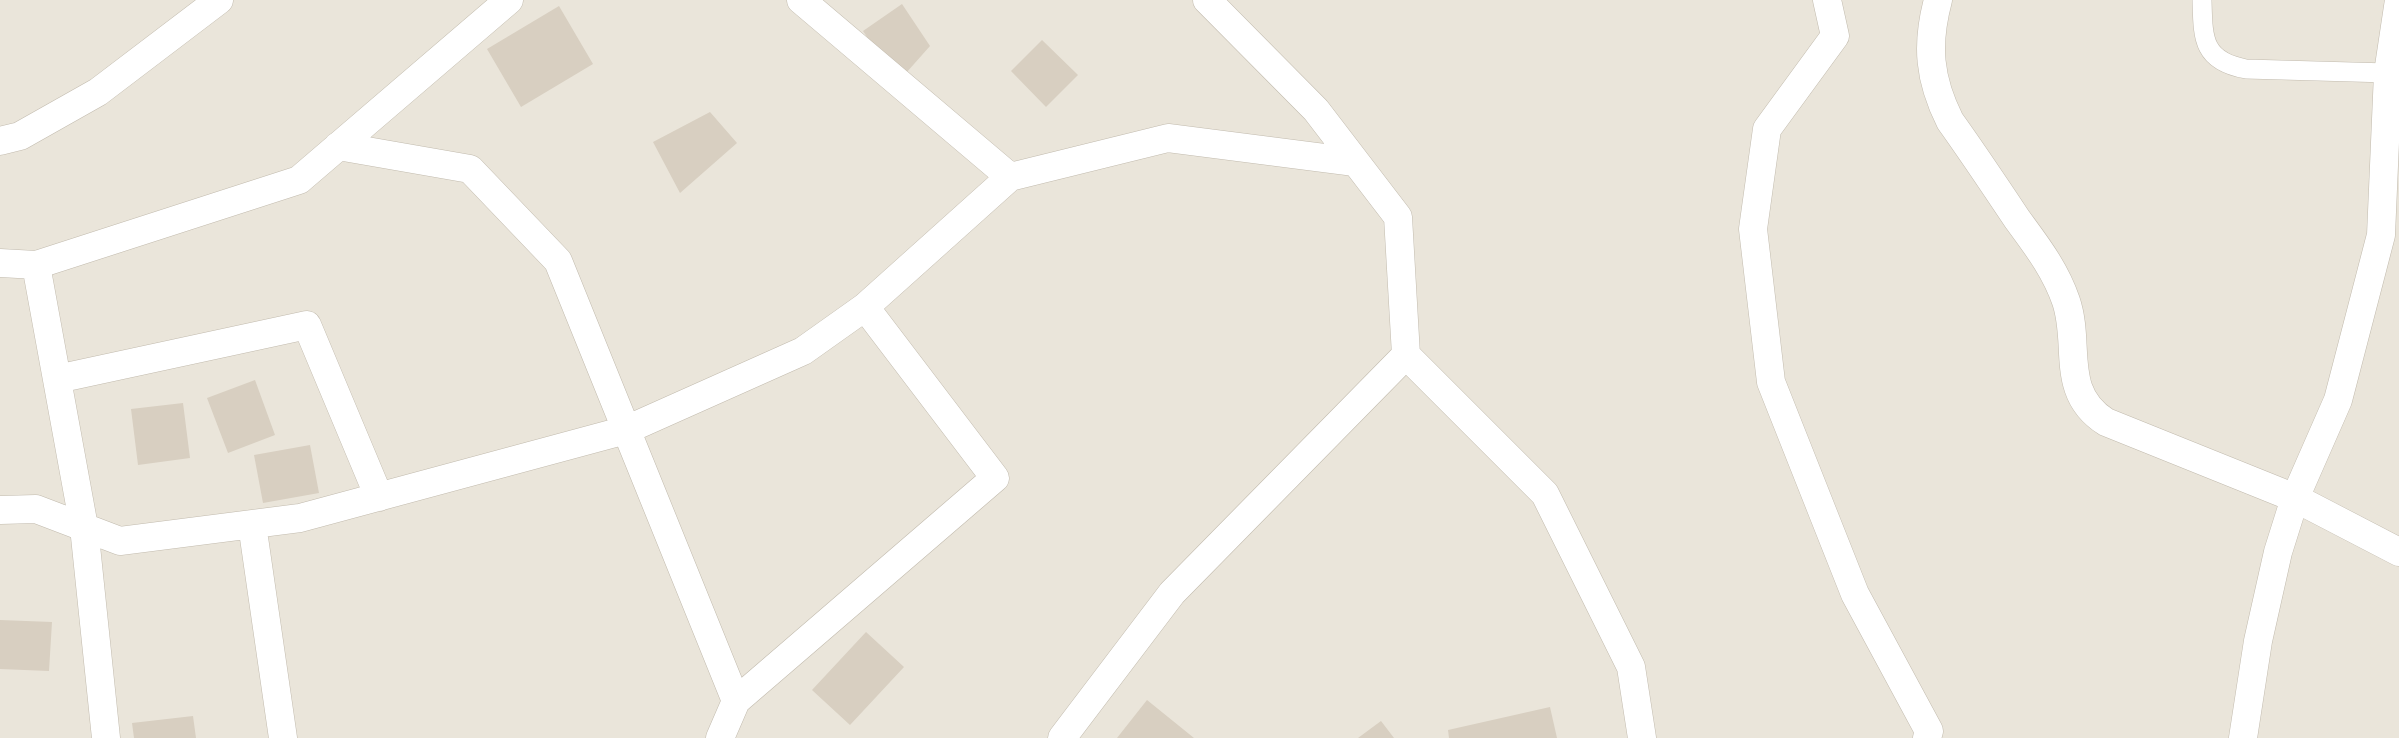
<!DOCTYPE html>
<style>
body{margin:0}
canvas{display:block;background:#f6f3ec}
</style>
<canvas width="2399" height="738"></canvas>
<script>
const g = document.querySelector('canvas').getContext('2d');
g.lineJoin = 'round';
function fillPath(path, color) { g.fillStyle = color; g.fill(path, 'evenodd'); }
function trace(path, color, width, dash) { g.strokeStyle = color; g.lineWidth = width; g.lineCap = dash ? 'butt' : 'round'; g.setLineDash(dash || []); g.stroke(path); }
fillPath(new Path2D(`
 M0,0H2399V738H0Z`), '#eae5da');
fillPath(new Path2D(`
 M902,4L930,46L898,82L863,31Z
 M559,6L593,64L521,107L487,49Z
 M1042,40L1078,75L1046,107L1011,71Z
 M710,112L737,143L680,193L653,142Z
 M255,380L275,435L228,453L207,398Z
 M183,403L190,458L138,465L131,409Z
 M310,445L319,493L263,503L254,455Z
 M0,620L52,622L49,671L0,669Z
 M866,632L904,667L850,725L812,690Z
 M1147,700L1194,738H1117Z
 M1550,707L1557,738H1449L1448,730Z
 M193,716L196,738H134L132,723Z
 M1381,721L1394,738H1358Z`), '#d8cfc1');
const lane = new Path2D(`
 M2202,0C2203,38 2202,61 2246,69L2388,73`);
const street = new Path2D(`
 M801,0L1010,177
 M1207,0L1316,110L1398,217L1406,355L1545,494L1631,667L1642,738
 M1827,0L1835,36L1767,129L1753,229L1771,382L1855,594L1929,731L1927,738
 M1938,0C1926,45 1929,79 1950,121C1973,153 1995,186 2017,219C2036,245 2055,269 2066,301C2081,345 2059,392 2106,422L2295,498L2399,552
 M0,141L20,136L98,92L219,0
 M338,146L470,169L558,261L736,701
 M0,263L36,265L299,180L509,0
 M36,265L84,527L106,738
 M57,379L307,325L379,497
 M0,510L36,509L120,541L300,518L626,430L803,351L865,307L1010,177L1168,138L1355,162
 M252,524L283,738
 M720,738L736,701L995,478L865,307
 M1062,738L1172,593L1406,355
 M2243,738L2258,641L2278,552L2295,498L2338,400L2381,235L2388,73L2399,0`);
trace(lane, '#c2bbae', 20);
trace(street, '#c2bbae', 29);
trace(lane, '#fff', 19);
trace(street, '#fff', 28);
</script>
